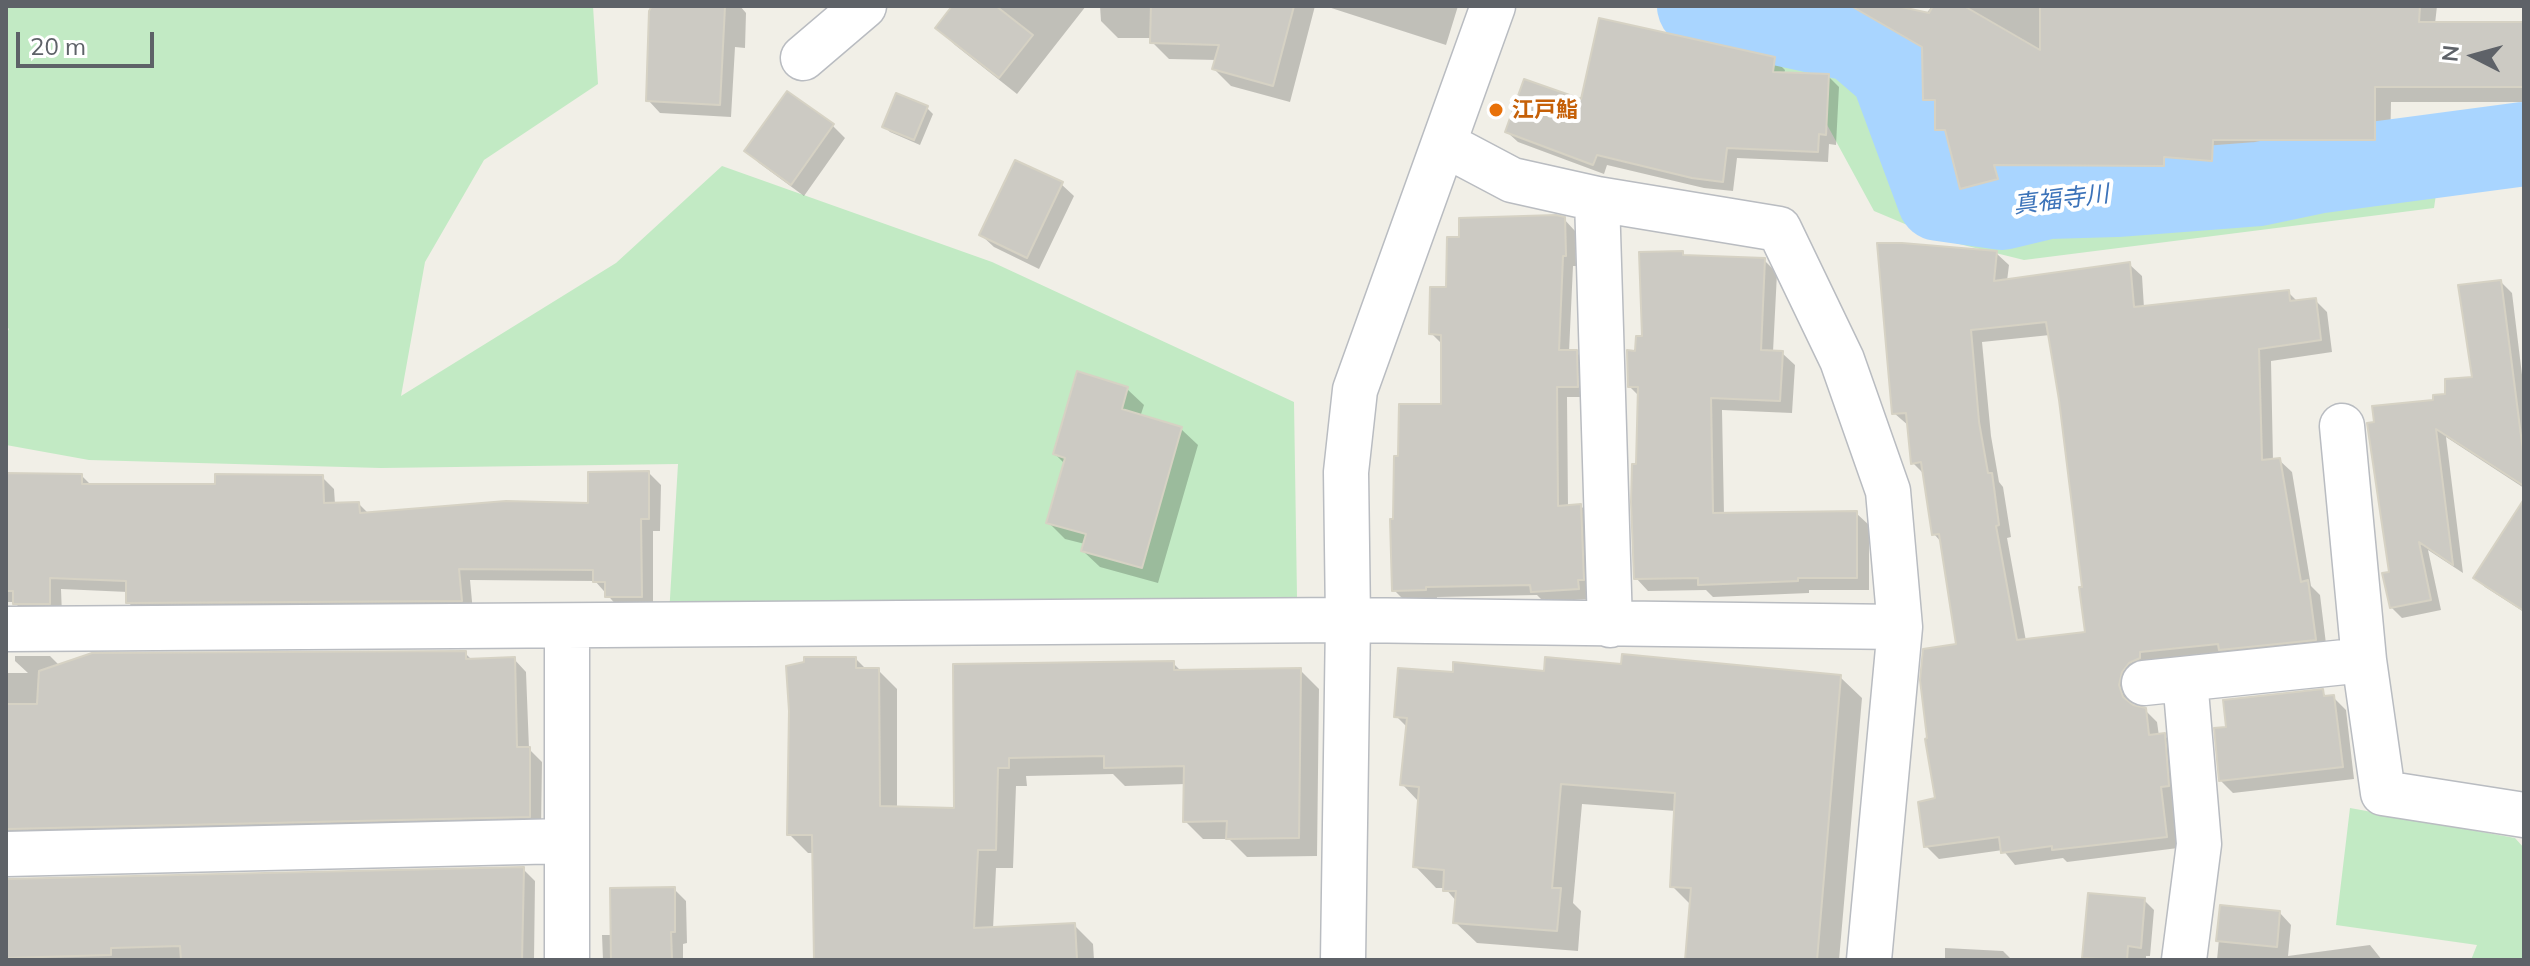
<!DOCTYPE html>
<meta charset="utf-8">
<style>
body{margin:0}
#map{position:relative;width:2530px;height:966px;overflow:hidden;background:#f1efe7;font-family:Mulish,sans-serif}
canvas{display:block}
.frame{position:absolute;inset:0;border:8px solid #5e6268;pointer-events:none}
.north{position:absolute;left:2434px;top:16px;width:80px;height:80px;-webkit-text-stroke:6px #fff;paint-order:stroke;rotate:276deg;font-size:22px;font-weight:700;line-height:32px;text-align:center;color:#5e6268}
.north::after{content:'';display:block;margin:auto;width:28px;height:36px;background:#5e6268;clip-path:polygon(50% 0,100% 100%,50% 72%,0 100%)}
.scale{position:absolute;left:16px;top:32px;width:138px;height:36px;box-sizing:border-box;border:4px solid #5e6268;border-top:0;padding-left:10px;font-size:24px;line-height:28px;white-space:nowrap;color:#5e6268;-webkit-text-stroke:6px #fff;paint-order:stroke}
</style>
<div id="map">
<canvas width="2530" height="966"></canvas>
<div class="frame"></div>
<div class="north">N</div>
<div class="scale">20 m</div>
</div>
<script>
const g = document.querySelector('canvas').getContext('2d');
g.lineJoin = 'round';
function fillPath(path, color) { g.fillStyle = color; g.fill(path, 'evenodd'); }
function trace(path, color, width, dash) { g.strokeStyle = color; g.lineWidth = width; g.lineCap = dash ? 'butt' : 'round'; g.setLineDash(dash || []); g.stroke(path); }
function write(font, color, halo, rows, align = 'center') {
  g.font = font + ' Mulish,"Noto Sans JP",sans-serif'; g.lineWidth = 8; g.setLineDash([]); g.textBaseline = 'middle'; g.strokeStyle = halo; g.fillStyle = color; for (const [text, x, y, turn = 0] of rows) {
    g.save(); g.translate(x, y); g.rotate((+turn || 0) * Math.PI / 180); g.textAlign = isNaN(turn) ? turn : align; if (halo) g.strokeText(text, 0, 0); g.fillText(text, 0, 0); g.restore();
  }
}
fillPath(new Path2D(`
 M6,6H593L598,84L484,160L425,262L401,396L616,263L722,166L992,262L1294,402L1297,597L669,615L678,464L381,468L89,460L6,445V334L9,329L6,326Z
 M1704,6H1736L1870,53L1893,136L1929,199L1966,215L2439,174L2434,208L2024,260L1943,240L1874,211L1813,99L1711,48Z
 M2350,808L2515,838L2524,848V960H2471L2477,945L2336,925Z`), '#c2eac4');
fillPath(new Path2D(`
 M654,6H740L746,13L745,48L735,47L731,117L660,113L648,100Z
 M955,6H1086L1017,94L955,45L938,28Z
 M1100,6H1315L1290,102L1231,86L1214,69L1217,60L1169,59L1152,42V38H1118L1101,21Z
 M1325,6H1458L1446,45Z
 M1851,6H1887L1926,14L1932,6H2437L2435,24H2524V102H2391L2390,156L2229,155L2227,176L2180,172L2179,182L2009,181L2013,195L1978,204L1961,188L1950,142L1937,129V112L1925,99L1924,53L1863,18Z
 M1774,59L1785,70L1784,74L1828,76L1839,87L1836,145L1829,144L1828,162L1737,158L1733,191L1704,188L1607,165L1604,174L1518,142L1507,132L1583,102Z
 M787,94L833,126L845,138L804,196L759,163L747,151Z
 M897,95L927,108L933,114L920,145L890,132L884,126Z
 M1061,184L1074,196L1039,269L994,247L981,235Z
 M1564,219L1575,231L1576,266H1573L1569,352H1576L1587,363L1588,397H1567L1568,507L1581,506L1592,517L1589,599L1544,602L1537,595L1437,597V600L1405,601L1394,590L1395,521L1400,458L1443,406L1442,344L1431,333L1448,289L1461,239Z
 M1682,253L1687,257L1764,260L1777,273L1773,352L1782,353L1795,365L1792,413L1722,410L1724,515L1856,513L1869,525V590H1809V593L1713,597L1706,590L1648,591L1636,578L1639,396L1630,387L1637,353Z
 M1996,253L2009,265L2007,281L2129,264L2142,276L2144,308L2288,292L2298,302L2315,300L2327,312L2332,352L2271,361L2273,461L2279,460L2292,472L2311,586L2320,595L2327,652L2131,699L2134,708L2145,710L2157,722L2159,736L2164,735L2176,748L2180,798L2173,799L2178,848L2067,862L2063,858L2015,865L2003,850L1939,859L1926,846L1937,800L1958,646L1942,543L1934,534L1925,475L1913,463L1909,426L1894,413ZM2050,335L2085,588L2088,633L2026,641L2007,538L2011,537L2003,487L1999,482L1991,436L1982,342Z
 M2501,282L2512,293L2524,391V488L2446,437L2463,573L2428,550L2441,610L2402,618L2391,607V573L2435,402L2474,378Z
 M1127,389L1144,405L1140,417L1181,429L1198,445L1158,583L1100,567L1083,551L1085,544L1065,539L1048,522L1065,464L1055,454Z
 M649,473L661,485L660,531H653V608H619L595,581L470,580L473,612L140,615L128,602V592L61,589L62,615H27L14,602H6V475L82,476L92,486H217L322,477L334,489L335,504H359L369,514L590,505Z
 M2524,503V612L2485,587L2475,577Z
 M465,653L472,660L514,659L526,672L529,749L542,762L541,828L6,844V673H28L15,661V656H50L60,666Z
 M856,659L867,670H878L897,689V809L956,810L955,666L1173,663L1182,672L1300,670L1319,689L1317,856L1247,857L1229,839H1203L1185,821V784L1125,786L1113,774L1026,776L1027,786H1016L1013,868H996L993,929L1074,925L1093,944L1094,960H816L815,853H808L789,834Z
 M1623,666L1840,677L1862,698L1839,960H1687L1692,906L1672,886L1676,811L1582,804L1573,903L1581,911L1578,951L1477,943L1455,922L1457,902L1445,888H1436L1415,866L1419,802L1402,784L1408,728L1396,716L1455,675L1546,673Z
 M2322,692L2328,698L2333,697L2346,710L2354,779L2233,793L2221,781L2228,728Z
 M523,869L535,881L534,960H6V881Z
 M674,889L686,901L687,943L683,944V960H603L602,935H613Z
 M2090,895L2144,900L2154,910L2150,956H2146V960H2084Z
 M2222,907L2280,913L2291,925L2288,956L2370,945L2382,960H2217Z
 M1945,948L2003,951L2012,960H1945Z`), '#0003');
trace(new Path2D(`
 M1699,6L1855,40L1892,72L1939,199L2002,208L2048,197L2116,195L2259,184L2321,171L2524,144`), '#a9d5ff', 84);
const building = new Path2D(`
 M652,6H725L720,105L646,101L649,11Z
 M952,6H996L1033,35L999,78L935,28Z
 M1151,6H1294L1273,86L1212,69L1219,45L1150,43Z
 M1851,6H1897L1929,13L1933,6H1964L2040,50V6H2420L2419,22H2524V87H2375V140H2213L2212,161L2164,157V166L1994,165L1998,179L1960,189L1945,130H1935V100H1923L1922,47Z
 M1599,18L1775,57L1773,72L1829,74L1826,135L1819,134L1818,152L1727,148L1723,182L1692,178L1597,155L1593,165L1505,132L1524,79L1581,99Z
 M787,91L834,124L791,185L744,151Z
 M896,93L928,106L914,140L882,127Z
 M1015,160L1063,182L1027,258L979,235Z
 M1556,215L1565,217L1566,256H1563L1559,350H1577L1578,387H1557L1558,506L1581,504L1584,580H1578L1579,589L1531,592L1530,585L1426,587V590L1392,591L1390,519H1393L1394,456H1398L1399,404H1441V335L1429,334L1430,287H1446L1447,237H1459V218Z
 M1877,243H1902L1997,251L1994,281L2130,262L2134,307L2289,290L2290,301L2316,298L2321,340L2259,349L2262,460L2280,458L2301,582L2308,580L2316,640L2219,650L2218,644L2140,652V658L2129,663L2122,672L2119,685L2123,697L2133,705L2146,708L2149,735L2165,733L2169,786L2161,787L2167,837L2052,850V846L2001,853L1999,837L1924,847L1918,802L1935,798L1925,739L1927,738L1920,680L1923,649L1956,644L1939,534L1932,535L1921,462L1911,464L1906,413L1892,414ZM2046,322L2059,400L2082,587H2079L2085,632L2017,640L1996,526L1999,525L1992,473H1988L1979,422L1971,330Z
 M1683,251V255L1765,258L1761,350L1783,351L1780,401L1711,398L1713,513L1857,511V578H1798V581L1698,585V578L1634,579L1631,502L1632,464H1636L1638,387H1628L1627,350L1635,351L1636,336H1642L1639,252Z
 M2501,280L2524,459V486L2436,429L2453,565L2419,542L2431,600L2390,608L2382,573L2389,572L2367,423L2374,422L2372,406L2433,400V395L2445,394V379L2472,377L2458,285Z
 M1077,371L1128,387L1122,409L1182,427L1142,568L1081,551L1086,534L1046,523L1065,458L1053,454Z
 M649,471V519H641L642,597H605V582H593V570L459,569L462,601L126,603V581L50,578V604H13V591H7L6,473L82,474V484H215V474L323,475L324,503L359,502L360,513L506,501L588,503V472Z
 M2524,499V611L2473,578Z
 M466,651V659L515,657L517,747H530V817L6,829V704H37L39,671L92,653Z
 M1622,654L1841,675L1817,960H1685L1691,888L1670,887L1675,793L1561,784L1552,888H1561L1557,931L1453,923L1456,891H1443L1444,870L1413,867L1419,787L1400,785L1407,718L1394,717L1398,668L1453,672V662L1544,671L1545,657L1621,664Z
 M804,657H856V668H879L880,806L954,808L953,664L1174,661V670L1301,668L1299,838L1226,839L1227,821L1183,822L1184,766L1104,768V756L1009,758V768H998L996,850H978L974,928L1075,923L1077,960H814L812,835H787L789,711L786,666L804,662Z
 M2323,689L2324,696L2334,695L2343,767L2219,781L2214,728L2226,727L2223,700Z
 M524,867L522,960H181L180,946L111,948V955L6,958V879Z
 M675,887V932H671L672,960H611L610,888Z
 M2088,893L2145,898L2141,948L2128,946L2127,960L2082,958Z
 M2220,905L2280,911L2277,947L2216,941Z`);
fillPath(building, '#cccac3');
trace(building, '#d6d2c4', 2);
const minor = new Path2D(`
 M803,58L864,6
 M1444,144L1512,180L1597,199L1779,229L1842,360L1888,491L1900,627L1869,960
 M1597,199L1610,625
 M2342,426L2364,660L2383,793L2524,815
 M567,627V960
 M6,629L1348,620L1900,627
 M2144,683L2364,660
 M6,854L567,841
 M1343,960L1348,620L1346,472L1355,390L1493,6
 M2184,960L2199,844L2185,679`);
trace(minor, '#b9bcc1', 47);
trace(minor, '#fff', 44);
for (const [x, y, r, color] of [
 [1496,110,8,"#e8710a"]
]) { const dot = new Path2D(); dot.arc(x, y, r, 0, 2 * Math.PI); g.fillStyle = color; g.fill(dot); trace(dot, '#fff', 3); }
write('bold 22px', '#c56008', '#fff', [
 ["江戸鮨",1512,110]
], 'left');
write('italic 24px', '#3c73b9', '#fff', [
 ["真福寺川",2061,200,-7]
]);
</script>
